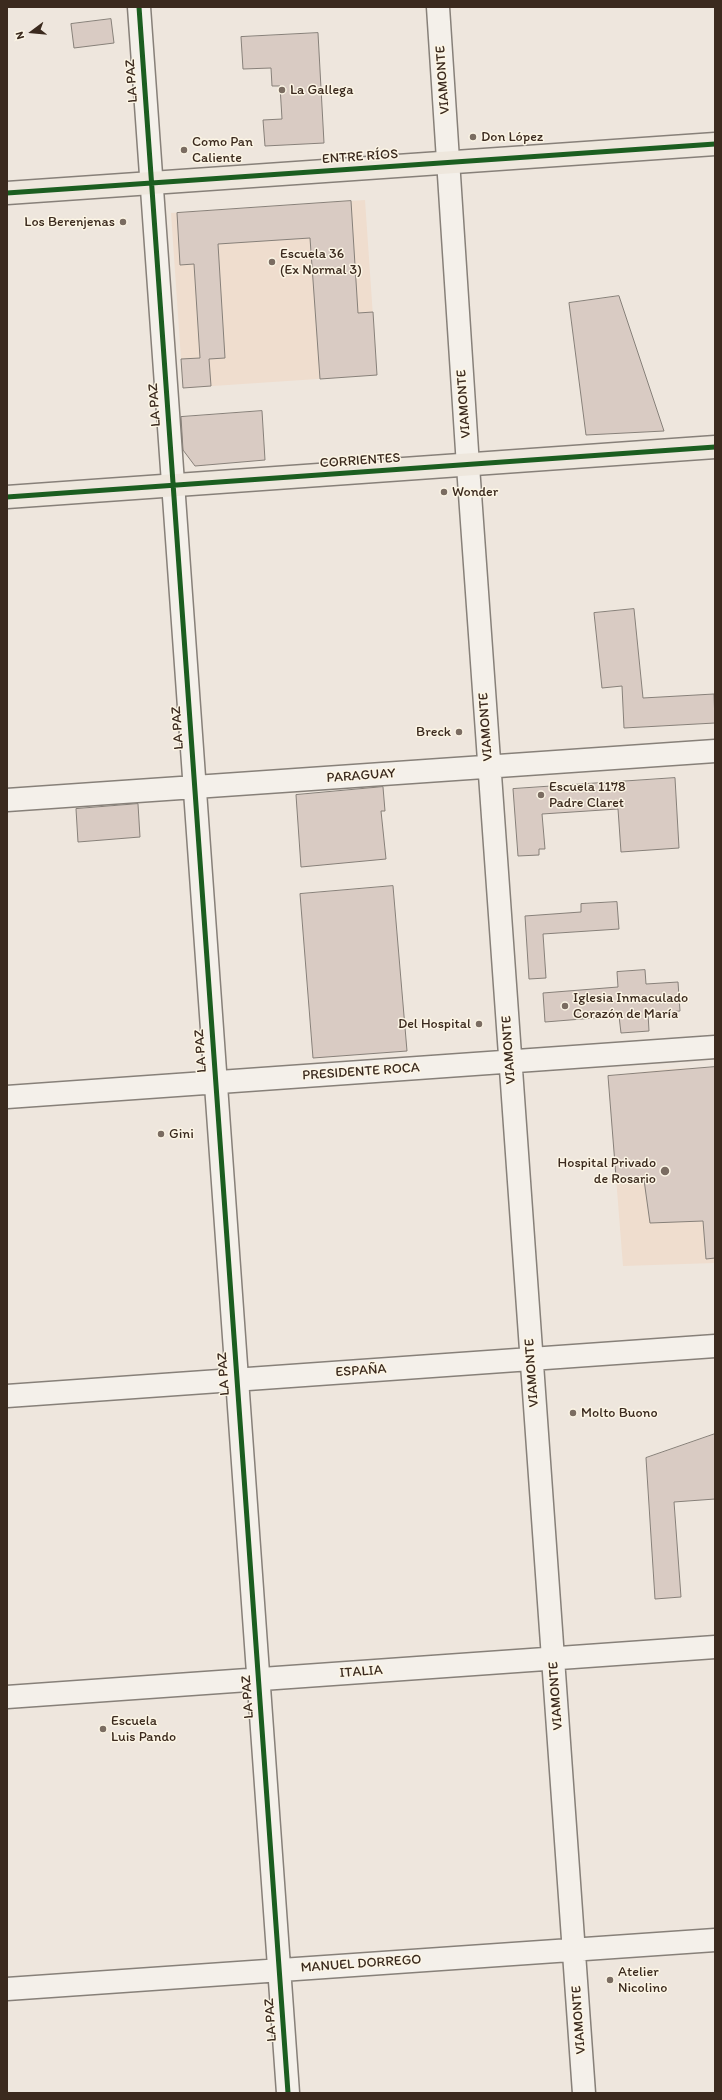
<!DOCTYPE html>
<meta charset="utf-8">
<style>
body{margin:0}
#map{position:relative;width:722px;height:2100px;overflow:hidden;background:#eee6dd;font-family:Itim,sans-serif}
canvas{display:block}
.frame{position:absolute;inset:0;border:8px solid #3b2a1e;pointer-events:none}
.north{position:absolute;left:12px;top:12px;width:40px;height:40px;-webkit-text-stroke:3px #fcf5e5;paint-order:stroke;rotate:254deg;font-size:11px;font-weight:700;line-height:16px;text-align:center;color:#3b2a1e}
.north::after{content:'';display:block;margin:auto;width:14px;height:18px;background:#3b2a1e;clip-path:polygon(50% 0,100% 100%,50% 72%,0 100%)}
</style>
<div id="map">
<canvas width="722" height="2100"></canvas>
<div class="frame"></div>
<div class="north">N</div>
</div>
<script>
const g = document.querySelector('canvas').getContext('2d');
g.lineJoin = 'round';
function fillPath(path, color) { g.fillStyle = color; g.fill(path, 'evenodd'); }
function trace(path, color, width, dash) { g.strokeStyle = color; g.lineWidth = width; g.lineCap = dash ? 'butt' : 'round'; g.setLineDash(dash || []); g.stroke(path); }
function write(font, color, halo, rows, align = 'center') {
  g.font = font + ' Itim,sans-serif'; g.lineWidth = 3; g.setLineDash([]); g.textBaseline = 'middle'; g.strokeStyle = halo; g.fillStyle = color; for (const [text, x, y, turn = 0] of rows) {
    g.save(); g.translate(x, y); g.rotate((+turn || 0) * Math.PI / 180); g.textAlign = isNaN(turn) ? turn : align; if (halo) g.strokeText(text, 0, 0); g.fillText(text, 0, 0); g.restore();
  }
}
fillPath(new Path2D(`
 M365,200L377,375L183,388L171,213Z
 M715,1067V1263L623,1266L608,1076L669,1069Z`), '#efddce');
const building = new Path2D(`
 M111,19L114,43L74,48L71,24Z
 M318,33L324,143L265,146L263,120L282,119L280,86H272L271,68L243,69L241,37Z
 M351,201L358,313L373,312L377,375L320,379L310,238L218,244L225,358L209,359L211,386L183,388L181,359L200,358L194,264L180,265L177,213Z
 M619,296L664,431L586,435L569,303Z
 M262,411L265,460L195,466L183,450L181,417Z
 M634,609L643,698L714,694L715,723L624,728L622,686L602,688L594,613Z
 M675,778L679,848L621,852L618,809L542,814L545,849H539V855L518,856L513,789Z
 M383,787L385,811H381L386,859L301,867L296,795Z
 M138,804L140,837L78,842L76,809Z
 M393,886L407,1051L313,1058L300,894Z
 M617,902L619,929L543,934L546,978L529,979L525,916L581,912V904Z
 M645,970L646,984L678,982L680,1011L648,1013L649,1031L621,1033L619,1016L545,1022L543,993L618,987L617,972Z
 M715,1067V1258L706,1259L703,1221L650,1223L644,1180L616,1177L608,1076Z
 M715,1434V1499L674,1502L681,1597L655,1599L646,1458Z`);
fillPath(building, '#d9cbc3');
trace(building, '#878079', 1);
const minor = new Path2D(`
 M139,7L288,2093
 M438,7L468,466L584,2093
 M7,800L715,751
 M7,1097L715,1047
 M7,1396L715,1346
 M7,1697L715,1647
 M7,1989L715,1940`);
const major = new Path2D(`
 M7,193L715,144
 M7,497L715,447`);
trace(minor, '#878079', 25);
trace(major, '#878079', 25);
trace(minor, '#f4f0ea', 22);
trace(major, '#eee7dd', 22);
trace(new Path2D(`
 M139,7L288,2093
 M7,193L715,144
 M7,497L715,447`), '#1b5e20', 5);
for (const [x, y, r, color] of [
 [282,90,4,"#7a6c61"],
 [473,137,4,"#7a6c61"],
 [184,150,4,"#7a6c61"],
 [123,222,4,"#7a6c61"],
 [272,262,4,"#7a6c61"],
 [444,492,4,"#7a6c61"],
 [459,732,4,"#7a6c61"],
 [541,795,4,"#7a6c61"],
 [565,1006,4,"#7a6c61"],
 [479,1024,4,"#7a6c61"],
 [161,1134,4,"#7a6c61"],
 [665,1171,5,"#7a6c61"],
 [573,1413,4,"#7a6c61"],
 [103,1729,4,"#7a6c61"],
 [610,1980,4,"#7a6c61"]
]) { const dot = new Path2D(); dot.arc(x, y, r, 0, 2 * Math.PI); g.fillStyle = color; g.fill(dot); trace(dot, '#fcf5e5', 1.5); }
write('14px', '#3b2a1e', '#fcf5e5', [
 ["VIAMONTE",443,80,-94],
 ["LA PAZ",132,81,-94],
 ["ENTRE RÍOS",360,157,-4],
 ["VIAMONTE",464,404,-94],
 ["LA PAZ",155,405,-94],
 ["CORRIENTES",360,461,-4],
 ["VIAMONTE",486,727,-94],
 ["LA PAZ",178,728,-94],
 ["PARAGUAY",361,776,-4],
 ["VIAMONTE",509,1050,-94],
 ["LA PAZ",201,1051,-94],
 ["PRESIDENTE ROCA",361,1072,-4],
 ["ESPAÑA",361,1371,-4],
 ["VIAMONTE",532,1373,-94],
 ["LA PAZ",224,1374,-94],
 ["ITALIA",361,1672,-4],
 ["VIAMONTE",556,1696,-94],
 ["LA PAZ",248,1697,-94],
 ["MANUEL DORREGO",361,1964,-4],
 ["LA PAZ",271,2020,-94],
 ["VIAMONTE",579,2020,-94]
]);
write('14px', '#3b2a1e', '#fcf5e5', [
 ["La Gallega",290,90],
 ["Don López",481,137],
 ["Como Pan",192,142],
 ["Caliente",192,158],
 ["Los Berenjenas",115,222,"right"],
 ["Escuela 36",280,254],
 ["(Ex Normal 3)",280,270],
 ["Wonder",452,492],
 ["Breck",451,732,"right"],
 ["Escuela 1178",549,787],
 ["Padre Claret",549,803],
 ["Iglesia Inmaculado",573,998],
 ["Corazón de María",573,1014],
 ["Del Hospital",471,1024,"right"],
 ["Gini",169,1134],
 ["Hospital Privado",656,1163,"right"],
 ["de Rosario",656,1179,"right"],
 ["Molto Buono",581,1413],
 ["Escuela",111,1721],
 ["Luis Pando",111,1737],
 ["Atelier",618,1972],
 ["Nicolino",618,1988]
], 'left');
</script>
